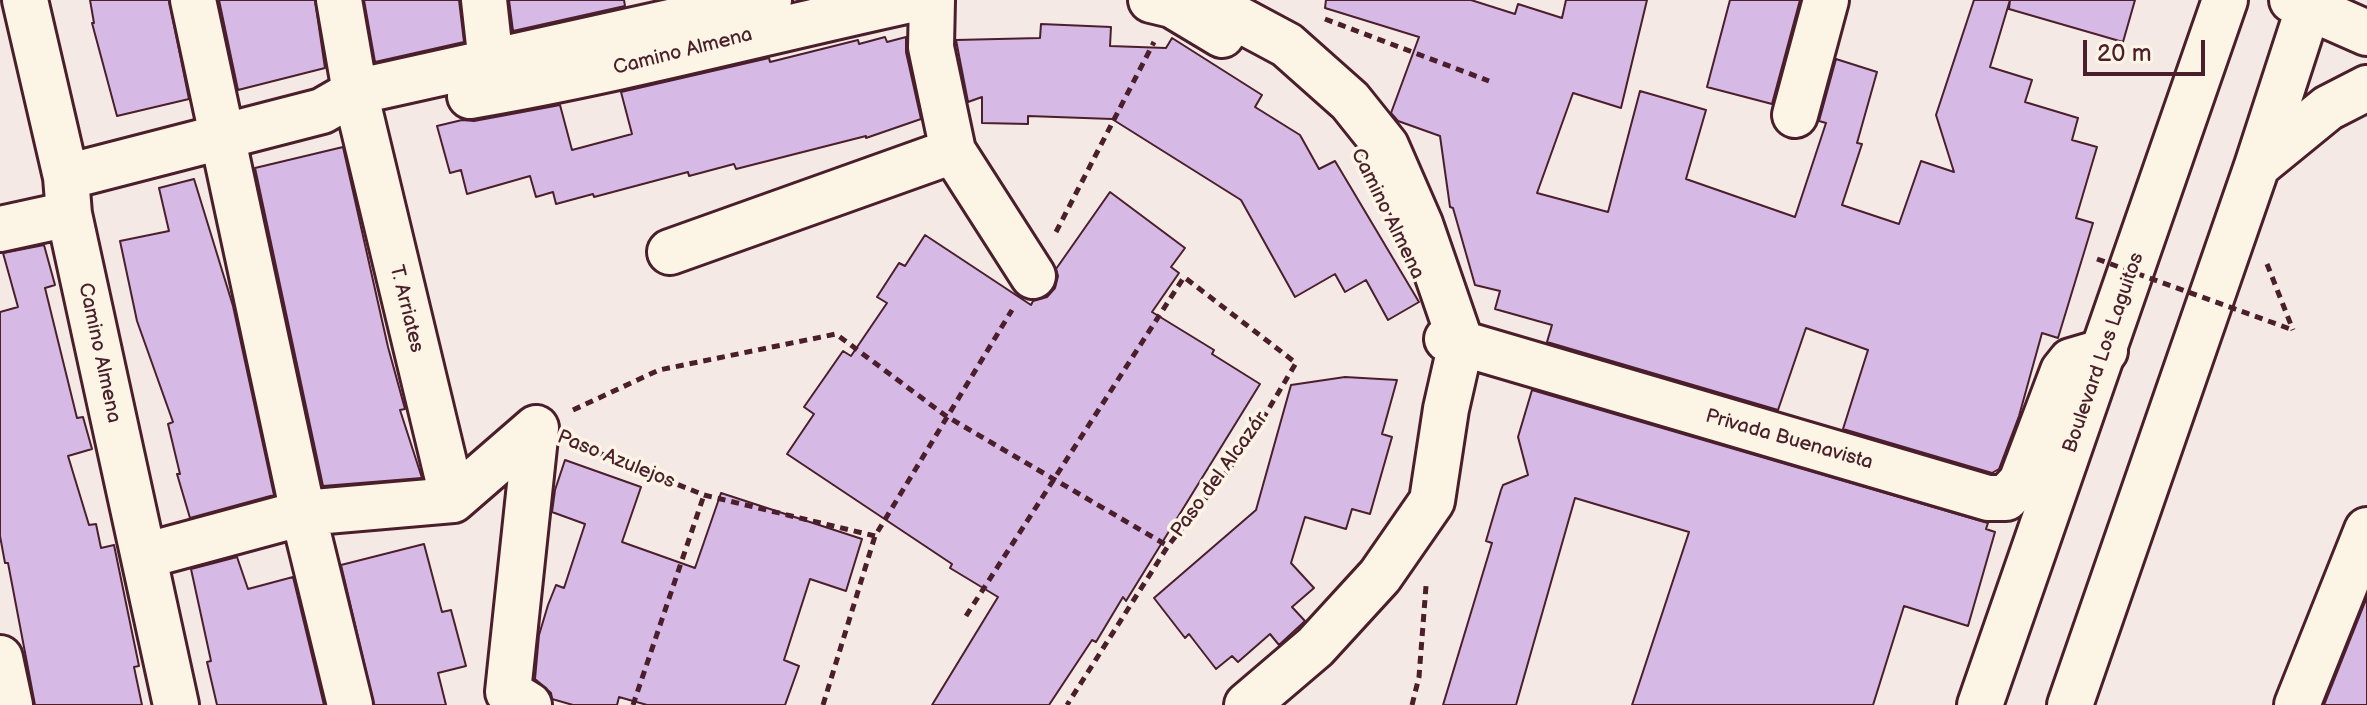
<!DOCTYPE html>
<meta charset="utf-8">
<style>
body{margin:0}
#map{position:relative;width:2367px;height:705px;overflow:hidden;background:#f5e9e5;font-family:"Balsamiq Sans",sans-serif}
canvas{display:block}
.scale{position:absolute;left:2083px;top:40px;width:122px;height:36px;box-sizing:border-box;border:4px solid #4a1f2b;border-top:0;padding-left:10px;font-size:24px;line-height:28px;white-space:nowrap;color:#4a1f2b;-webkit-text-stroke:6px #fcf5e5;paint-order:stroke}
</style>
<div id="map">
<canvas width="2367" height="705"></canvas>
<div class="scale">20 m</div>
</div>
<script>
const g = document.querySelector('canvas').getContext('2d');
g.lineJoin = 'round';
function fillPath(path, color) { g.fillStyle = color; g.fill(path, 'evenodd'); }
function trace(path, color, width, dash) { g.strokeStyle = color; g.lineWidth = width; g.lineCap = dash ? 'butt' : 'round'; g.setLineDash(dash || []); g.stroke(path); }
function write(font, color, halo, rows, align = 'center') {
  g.font = font + ' "Balsamiq Sans",sans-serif'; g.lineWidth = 7; g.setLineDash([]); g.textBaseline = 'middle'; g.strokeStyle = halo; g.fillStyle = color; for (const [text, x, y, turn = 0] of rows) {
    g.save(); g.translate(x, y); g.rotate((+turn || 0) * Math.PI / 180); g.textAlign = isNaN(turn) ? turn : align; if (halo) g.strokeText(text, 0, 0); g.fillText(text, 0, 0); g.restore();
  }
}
const building = new Path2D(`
 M90,0H169L189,99L117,116L92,23H94Z
 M219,0H315L325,68L238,90Z
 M364,0H459L464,42L375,62Z
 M509,0H624L625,6L513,31Z
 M1326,0H1471L1515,14L1518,4L1562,18L1566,0H1647L1621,108L1573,93L1537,193L1608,212L1640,91L1706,110L1686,179L1795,217L1826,123L1819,121L1836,59L1877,72L1857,143L1862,144L1842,205L1899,224L1921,161L1954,172L1936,115L1974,0H2010L1990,67L2032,80L2025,102L2078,118L2072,140L2097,147L2076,218L2093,223L2058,338L2042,333L2019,416L1999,469L1992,473L1843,429L1868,350L1806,328L1778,410L1547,342L1552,325L1495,309L1500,291L1475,285L1453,208L1450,207L1440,136L1398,121L1391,113L1419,37L1325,8Z
 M1730,0H1800L1772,104L1707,87Z
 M2010,0H2135L2123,42L2009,9Z
 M1041,24L1111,27L1110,46L1166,48L1172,38L1262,95L1255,107L1300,135L1319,169L1335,161L1419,302L1388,320L1366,280L1345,292L1335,274L1295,297L1241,200L1112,119L1028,116V124L982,123V97L968,102L956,40L1040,38Z
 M885,37L887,42L906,37V52L921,119L866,138V136L736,169L734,164L689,176L688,172L594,197L593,194L556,204L553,192L536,197L530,176L467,194L461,170L450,173L437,126L462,120L474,121L560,105L572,150L632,134L621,92L769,58L770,62L858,40L859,44Z
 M343,147L388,347L405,409L400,410L422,478L323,486L255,168Z
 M194,179L233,306L274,495L190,518L177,474H180L168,424L173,422L137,321L120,241L169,231L159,188Z
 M1110,192L1185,248L1171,267L1179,273L1152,312L1214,350L1212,354L1260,384L1126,601L1123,597L1096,642L1092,640L1049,705H932L998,597L950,568L952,564L787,454L814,414L804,407L843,351L851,356L887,303L877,297L899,263L905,266L925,235L1031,305L1033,301L1047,297L1055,288L1058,276L1056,269Z
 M44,245L55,285L45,288L77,418L83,417L92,449L68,456L89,525L96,524L101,548L114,545L139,666L134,667L142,705H35L8,563H5L0,536V312L18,307L3,253Z
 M1345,377L1397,380L1382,434L1392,437L1370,514L1352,509L1346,529L1305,517L1291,563L1314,588L1292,607L1305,621L1279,645L1270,634L1238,662L1232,656L1216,669L1189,634L1185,638L1154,598L1256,510L1291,385Z
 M1532,390L1988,523L1986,529L1995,532L1968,626L1904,606L1873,705H1632L1689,532L1575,498L1516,705H1443L1492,543L1486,541L1501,490L1503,485L1528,475L1518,437Z
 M565,460L641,487L622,542L695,568L721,493L862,539L846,591L810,579L784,660L799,666L785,705H647L619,697L617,705H573L552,699L551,693L535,679L539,635L548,605L556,585L564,588L585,524L552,512L555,490Z
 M424,544L442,612L451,610L466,666L438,673L446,705H374L341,565Z
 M237,557L248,589L293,577L324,705H217L207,662L211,661L191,569Z
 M2367,597V705H2324Z`);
fillPath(building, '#d7b9e6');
trace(building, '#4a1f2b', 2);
const minor = new Path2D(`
 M25,0L66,177L69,214L176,705
 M193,0L303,513L350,705
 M339,0L355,92L453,500
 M484,0L491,63
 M932,0L931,47L953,151L1033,276
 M1151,0L1172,5L1222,35
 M1203,0L1287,45L1350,101L1386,146L1420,224L1461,343L1446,409L1432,501L1380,576L1315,647L1247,705
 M470,96C618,71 763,32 910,0
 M1795,115L1826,0
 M66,177L322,111L355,92L769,0
 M0,229L69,214
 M670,252L953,151
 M1447,339L1988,498H2006L2021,482L2063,371L2071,361L2105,351
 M144,556L303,513L453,500L536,428
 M0,658L10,705
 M529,705L508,692L536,428
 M2297,705L2367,530`);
const major = new Path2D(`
 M2292,0L2367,33
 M2257,166L2328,108L2367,88
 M1980,705L2225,0
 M2070,705L2257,166L2311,0`);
trace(minor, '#4a1f2b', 50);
trace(major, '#4a1f2b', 50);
trace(new Path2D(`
 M1325,19L1489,81
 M1056,232L1154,42
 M2267,264L2293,330
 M573,410L659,370L836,334L946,416L1168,546
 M574,443L704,495L875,536
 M966,616L1184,277L1296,363L1246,447L1168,546L1067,705
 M633,705L704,495
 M823,705L875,536L1012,310
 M1412,705L1419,677L1426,586`), '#4a1f2b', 5, [8, 6]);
trace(minor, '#fcf5e5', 44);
trace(major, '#fcf5e5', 44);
trace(new Path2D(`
 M2097,259L2293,330`), '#4a1f2b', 5, [8, 6]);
write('20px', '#4a1f2b', '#fcf5e5', [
 ["Camino Almena",683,52,-14],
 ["Camino Almena",1387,214,64],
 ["T. Arriates",406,309,76],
 ["Camino Almena",99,353,78],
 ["Boulevard Los Laguitos",2104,353,-71],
 ["Privada Buenavista",1789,440,16],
 ["Paso Azulejos",616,460,22],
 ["Paso del Alcazár",1220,475,-54]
]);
</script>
